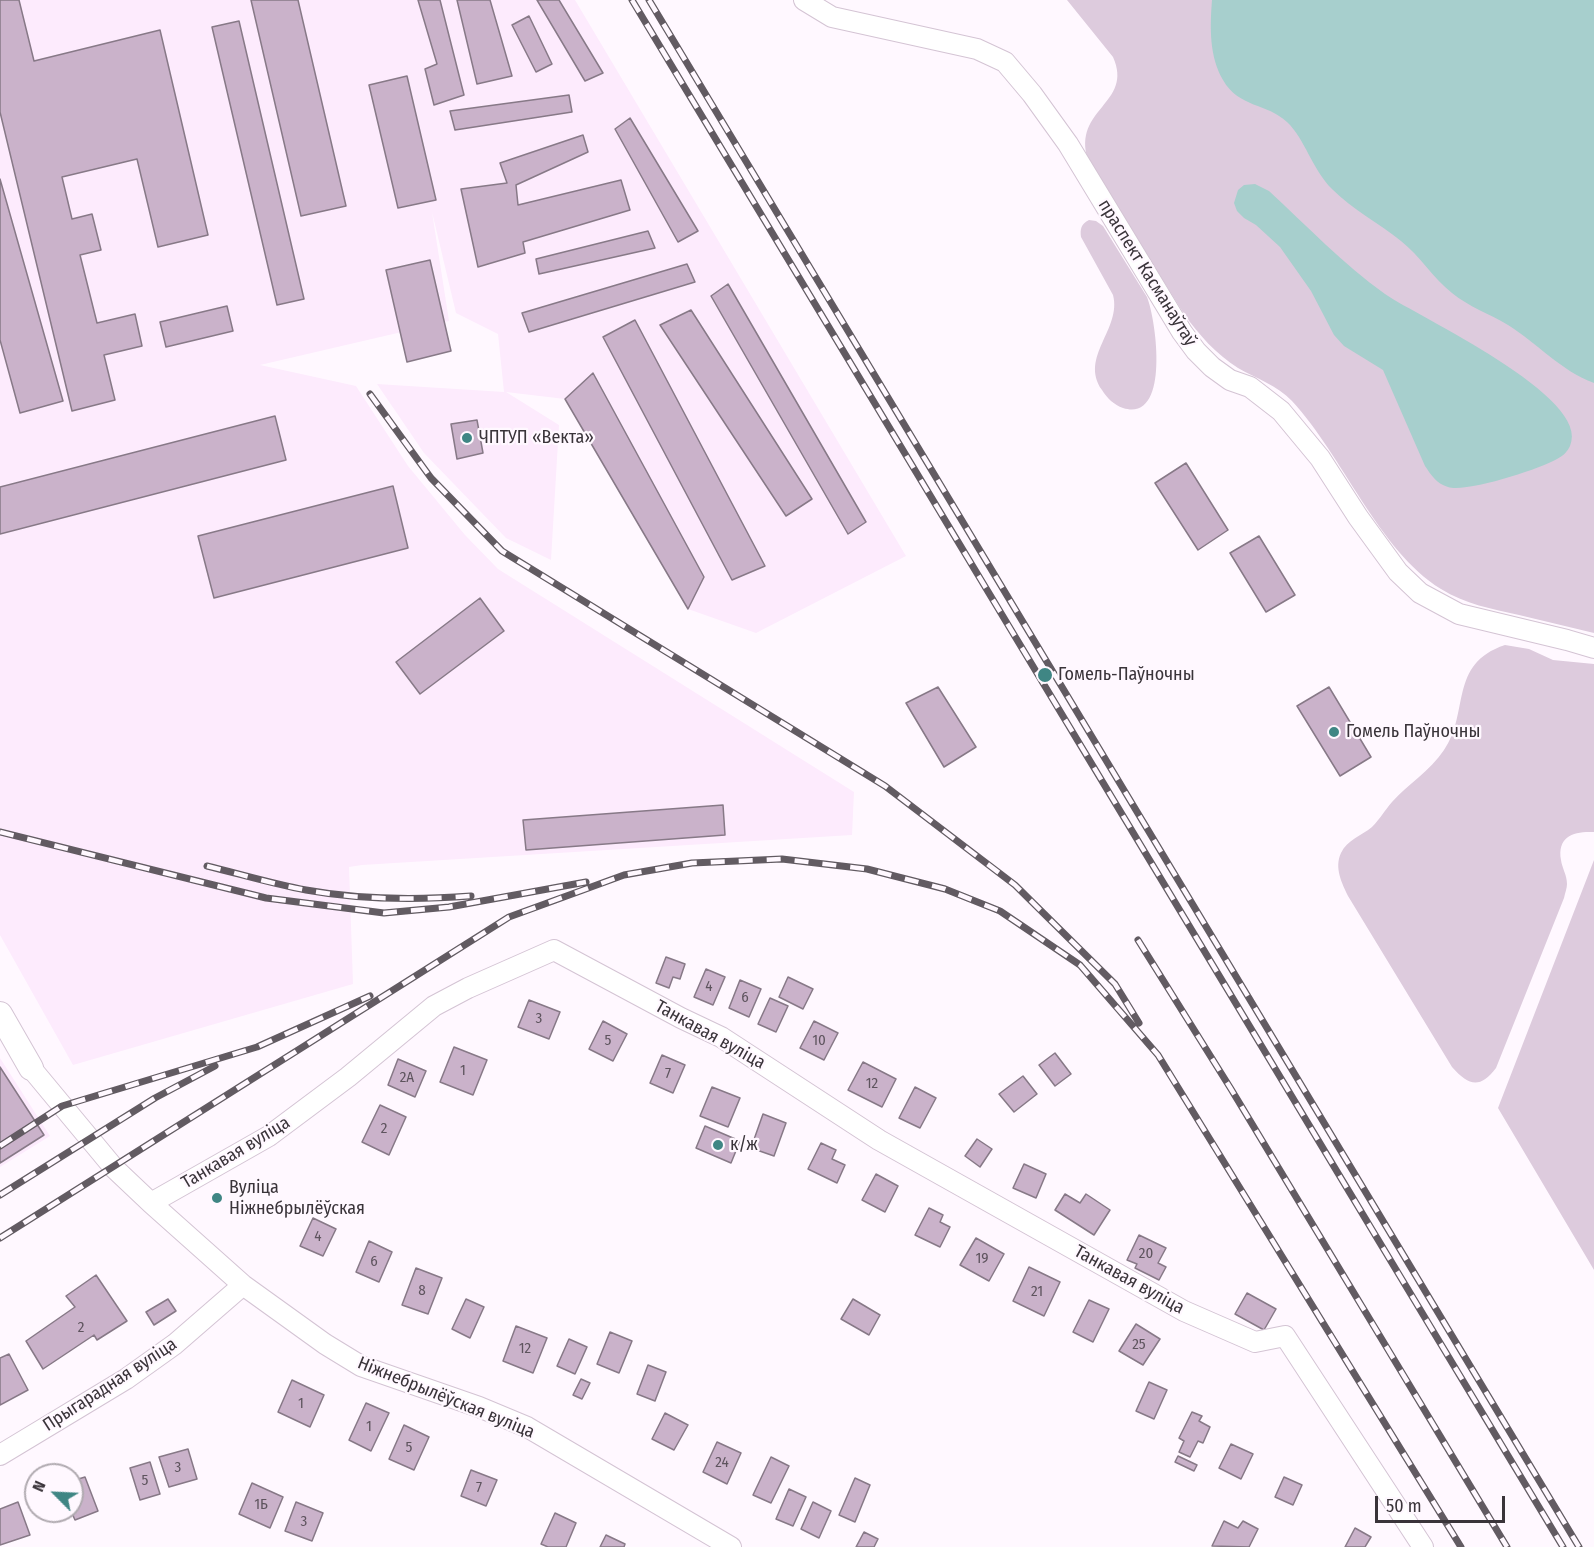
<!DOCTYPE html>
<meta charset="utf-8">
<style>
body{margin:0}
#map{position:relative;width:1594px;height:1547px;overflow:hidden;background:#fff8ff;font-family:"Fira Sans Condensed",sans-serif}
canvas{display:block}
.north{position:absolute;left:24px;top:1463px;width:60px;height:60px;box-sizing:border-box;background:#fff8ff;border:2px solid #b0aab0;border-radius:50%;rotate:294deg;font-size:16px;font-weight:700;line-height:24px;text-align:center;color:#3a343a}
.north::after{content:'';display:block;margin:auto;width:21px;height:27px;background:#3f8684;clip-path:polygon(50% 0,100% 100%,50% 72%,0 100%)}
.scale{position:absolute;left:1375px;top:1496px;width:130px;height:27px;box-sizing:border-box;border:3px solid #3a343a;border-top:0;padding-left:8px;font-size:18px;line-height:21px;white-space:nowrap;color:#3a343a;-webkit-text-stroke:4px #fff8ff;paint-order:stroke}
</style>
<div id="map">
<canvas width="1594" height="1547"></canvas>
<div class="north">N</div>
<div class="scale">50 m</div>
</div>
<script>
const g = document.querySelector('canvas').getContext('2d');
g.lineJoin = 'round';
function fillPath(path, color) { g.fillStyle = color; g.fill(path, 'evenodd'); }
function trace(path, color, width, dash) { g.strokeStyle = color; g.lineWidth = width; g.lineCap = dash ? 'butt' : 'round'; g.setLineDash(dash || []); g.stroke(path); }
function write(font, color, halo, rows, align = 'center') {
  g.font = font + ' "Fira Sans Condensed",sans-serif'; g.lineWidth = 4.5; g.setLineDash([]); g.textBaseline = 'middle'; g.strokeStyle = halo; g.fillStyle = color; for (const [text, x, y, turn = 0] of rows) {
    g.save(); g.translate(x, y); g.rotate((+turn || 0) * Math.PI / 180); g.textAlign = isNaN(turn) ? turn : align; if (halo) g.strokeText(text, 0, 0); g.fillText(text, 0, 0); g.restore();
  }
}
fillPath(new Path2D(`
 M0,0H575L906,556L756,633L688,609L565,399L506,392L559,425L551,560L506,538L424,453L377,384L504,392L498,334L456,313L432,212L449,321L260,365L356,386L408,466L465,535L498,569L854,792L852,835L362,865L349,867L353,984L73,1065L0,935Z
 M0,1058L50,1136L0,1167Z`), '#fdebfd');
fillPath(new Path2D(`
 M1067,0H1594V633C1569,627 1544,621 1519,615C1492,609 1465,604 1441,589C1378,550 1343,456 1292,401C1277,385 1257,379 1238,368C1216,354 1199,335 1184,314L1088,160C1072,108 1134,104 1113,57Z
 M1089,220L1096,221L1103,226L1147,297C1156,319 1171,423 1123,408C1114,405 1107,398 1102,390C1079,357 1122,329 1113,295L1081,237C1080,229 1081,224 1089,220Z
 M1505,645L1529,649L1553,660L1594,664V832C1574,831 1557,836 1561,860C1562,868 1567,875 1567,884C1567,888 1565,893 1564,898L1496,1068C1480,1089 1469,1086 1452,1067L1348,896C1342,883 1334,868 1341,853C1347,840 1361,836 1372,827C1380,819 1385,810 1392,802C1408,784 1430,771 1444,750C1470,713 1448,664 1505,645Z
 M1594,860V1270L1498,1108Z`), '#ddcbdd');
fillPath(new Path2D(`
 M1212,0H1594V383C1561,371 1537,343 1508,325C1490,314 1469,307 1452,293C1433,278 1420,256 1401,241C1379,223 1353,210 1332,189C1312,169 1305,139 1287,122C1267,103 1239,108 1223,80C1209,56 1210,27 1212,0Z
 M1255,184L1269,191C1307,226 1343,264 1385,294C1418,317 1593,397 1570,446C1567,452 1563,456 1557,459C1540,469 1466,493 1448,487C1437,484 1431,475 1425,466L1383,370L1344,346L1334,335L1311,291L1280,247L1256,225L1244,218L1237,211L1234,203L1238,190L1244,185Z`), '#a7cfcd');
const building = new Path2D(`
 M0,0H19L34,61L160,30L208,235L158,247L137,159L62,177L72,219L92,214L101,250L80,255L97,323L135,314L142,346L104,355L115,400L72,411L0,112Z
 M251,0H298L346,206L301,216Z
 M418,0H440L464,95L434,105L425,69L437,64Z
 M457,0H490L512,76L477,84Z
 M537,0H559L603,73L585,81Z
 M529,16L552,64L536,72L512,25Z
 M239,21L304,299L277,305L212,27Z
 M407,76L436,200L398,208L369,85Z
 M569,95L572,112L455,130L450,111Z
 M630,118L698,231L678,242L615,129Z
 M583,135L588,152L516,185L518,205L621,180L630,210L523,242L525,253L478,267L461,189L507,183L500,163Z
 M0,179L63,401L20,413L0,340Z
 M648,231L655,248L539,274L536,259Z
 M430,260L451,351L407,362L386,270Z
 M687,264L695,282L529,332L522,313Z
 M728,284L866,522L848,534L711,296Z
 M227,306L233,331L166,347L160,322Z
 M691,310L812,499L786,516L660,325Z
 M635,320L765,566L732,580L603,337Z
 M593,373L704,577L688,609L565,399Z
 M275,416L286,460L0,534V487Z
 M477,420L483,453L457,459L451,424Z
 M1186,463L1228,530L1198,550L1155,483Z
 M393,486L408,548L214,598L198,536Z
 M1259,536L1295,595L1266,612L1230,553Z
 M480,598L504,631L420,694L396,662Z
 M938,687L976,747L944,767L906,703Z
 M1329,687L1371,757L1340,776L1297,706Z
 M723,805L725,835L526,850L523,820Z
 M666,957L685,964L680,979L673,977L669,988L656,983Z
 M706,969L725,977L713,1005L694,997Z
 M788,977L813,989L803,1009L779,997Z
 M740,980L761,989L749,1017L729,1008Z
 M770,998L788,1006L776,1032L758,1024Z
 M529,1000L560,1012L549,1039L518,1027Z
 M603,1021L627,1034L613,1061L589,1049Z
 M814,1021L838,1033L824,1060L800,1048Z
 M454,1047L487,1060L473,1095L440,1082Z
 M1055,1053L1071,1074L1055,1086L1039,1065Z
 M662,1055L685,1065L673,1093L650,1083Z
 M398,1059L426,1071L415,1097L388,1085Z
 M863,1062L896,1079L882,1107L848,1090Z
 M0,1067L44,1135L0,1163Z
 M1023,1076L1037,1094L1014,1112L999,1094Z
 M712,1087L740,1098L728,1127L700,1116Z
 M915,1087L936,1098L920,1128L899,1118Z
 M380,1105L406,1117L389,1155L362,1142Z
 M763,1114L786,1123L774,1156L751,1148Z
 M705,1126L740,1141L731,1163L696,1148Z
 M977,1139L992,1149L980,1167L965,1156Z
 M821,1143L836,1150L832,1159L845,1165L837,1183L808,1169Z
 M1024,1164L1046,1174L1036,1198L1013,1188Z
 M876,1174L898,1186L885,1212L862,1200Z
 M1065,1194L1080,1203L1086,1194L1110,1210L1094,1235L1055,1210Z
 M929,1208L943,1215L940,1222L950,1227L940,1247L915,1235Z
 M313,1218L336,1229L323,1256L300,1246Z
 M1139,1235L1166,1248L1158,1263L1166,1267L1159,1280L1135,1268L1137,1264L1127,1260Z
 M976,1238L1004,1254L989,1281L960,1265Z
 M369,1241L392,1252L379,1282L356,1272Z
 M1029,1267L1060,1282L1044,1316L1013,1301Z
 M416,1268L442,1278L428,1314L402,1305Z
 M96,1275L127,1321L97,1340L94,1335L43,1369L26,1341L75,1307L66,1296Z
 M1247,1293L1276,1309L1264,1330L1235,1314Z
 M168,1299L176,1311L154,1325L146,1312Z
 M466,1299L484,1307L470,1338L452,1329Z
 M853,1299L880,1315L869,1335L841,1319Z
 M1089,1300L1109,1309L1093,1342L1073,1332Z
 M1136,1324L1160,1339L1143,1365L1119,1351Z
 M516,1326L547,1338L533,1373L503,1361Z
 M610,1332L632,1341L619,1373L597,1364Z
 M569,1339L587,1347L575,1374L557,1366Z
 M9,1354L28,1390L0,1405V1358Z
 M648,1365L666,1372L655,1401L637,1394Z
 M581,1379L590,1383L582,1399L573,1395Z
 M292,1380L324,1395L310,1427L278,1412Z
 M1149,1382L1167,1390L1154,1419L1136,1411Z
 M366,1403L389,1413L371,1451L349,1440Z
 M1192,1412L1202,1416L1199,1421L1210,1427L1203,1443L1198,1441L1190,1457L1179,1452L1184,1441L1179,1438Z
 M665,1413L688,1425L674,1450L652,1439Z
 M404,1425L429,1437L414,1470L389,1459Z
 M717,1442L741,1453L727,1484L703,1472Z
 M1231,1444L1253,1454L1241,1479L1219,1468Z
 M188,1449L197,1479L169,1487L159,1457Z
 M1178,1456L1197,1465L1194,1471L1175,1462Z
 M771,1457L789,1466L771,1503L753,1495Z
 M150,1462L160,1494L140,1500L130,1468Z
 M471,1470L497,1480L486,1506L461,1496Z
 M85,1477L98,1511L75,1520L71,1511L72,1481Z
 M1284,1477L1302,1485L1293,1505L1275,1497Z
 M855,1478L870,1485L855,1522L839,1515Z
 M252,1483L283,1497L270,1528L239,1514Z
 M789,1489L806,1497L793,1526L776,1519Z
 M18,1502L30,1535L0,1545V1509Z
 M296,1502L323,1513L312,1541L285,1531Z
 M813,1502L831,1511L819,1538L801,1529Z
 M555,1513L576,1523L566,1547H548L541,1544Z
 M1224,1521L1238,1528L1243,1521L1258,1529L1249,1547L1212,1546Z
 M1355,1528L1371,1537L1365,1547H1345Z
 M864,1532L878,1539L874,1547H856Z
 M606,1535L625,1544L624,1547H600Z`);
fillPath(building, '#cab2ca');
trace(building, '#877987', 1.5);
const minor = new Path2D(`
 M804,0L832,17L977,49L1005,62L1032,94L1068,144L1182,332L1196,351L1212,367L1230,380L1250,387L1281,411L1320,458L1358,517L1398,572L1420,593L1459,614L1567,640L1594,648
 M31,1068L114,1168L151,1203L243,1285L325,1344L361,1366L479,1407L527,1427L731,1547
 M151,1203L269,1136L348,1077L434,1006L468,988L554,950L681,1018L721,1037L879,1140L1184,1311L1255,1342L1285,1336L1423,1547
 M0,1455L126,1379L175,1344L243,1285`);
const tertiary = new Path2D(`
 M0,1014L31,1068`);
trace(minor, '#d4c4d4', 22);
trace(tertiary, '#d4c4d4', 26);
trace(minor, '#fff', 20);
trace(tertiary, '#fff', 24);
const rail = new Path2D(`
 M632,0L1563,1547
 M649,0L1579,1547
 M370,394L431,478L502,551L885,786L1015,885L1115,984L1139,1023
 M0,832L266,898L384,913L449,907L586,882
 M207,866C240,874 273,884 306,890C361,900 416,900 471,896
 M1138,940L1231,1089L1507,1547
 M0,1146L62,1106L257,1047L370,996
 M0,1195L155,1098L215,1066
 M0,1238L509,917L624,875L692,863L782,859L867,869L945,889L1000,911L1080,965L1158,1055L1461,1547`);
trace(rail, '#625b62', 7);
trace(rail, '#fff8ff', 4.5, [14]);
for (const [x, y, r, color] of [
 [467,438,6,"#3f8684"],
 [1045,675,8,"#3f8684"],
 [1334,732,6,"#3f8684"],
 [718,1145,6,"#3f8684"],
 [217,1198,6,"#3f8684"]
]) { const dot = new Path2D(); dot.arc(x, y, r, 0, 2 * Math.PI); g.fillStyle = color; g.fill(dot); trace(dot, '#fff8ff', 2); }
write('15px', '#5e545e', null, [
 ["4",709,987],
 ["6",745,998],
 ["3",539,1019],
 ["5",608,1041],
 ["10",819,1041],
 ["1",463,1071],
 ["7",668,1074],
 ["2А",407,1078],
 ["12",872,1084],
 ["2",384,1129],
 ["4",318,1237],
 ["20",1146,1254],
 ["19",982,1259],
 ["6",374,1262],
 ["8",422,1291],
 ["21",1037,1292],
 ["2",81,1328],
 ["25",1139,1345],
 ["12",525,1349],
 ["1",301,1404],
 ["1",369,1427],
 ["5",409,1448],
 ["24",722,1463],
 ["3",178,1468],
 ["5",145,1481],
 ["7",479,1488],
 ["1Б",261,1505],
 ["3",304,1522]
]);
write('18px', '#3a343a', '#fff8ff', [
 ["праспект Касманаўтаў",1147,273,58],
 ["Танкавая вуліца",710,1035,29],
 ["Танкавая вуліца",236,1153,-31],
 ["Танкавая вуліца",1129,1280,29],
 ["Прыгарадная вуліца",110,1385,-33],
 ["Ніжнебрылёўская вуліца",446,1398,22]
]);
write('18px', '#3a343a', '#fff8ff', [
 ["ЧПТУП «Векта»",479,438],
 ["Гомель-Паўночны",1058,675],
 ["Гомель Паўночны",1346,732],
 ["к/ж",730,1145],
 ["Вуліца",229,1188],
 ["Ніжнебрылёўская",229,1209]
], 'left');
</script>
